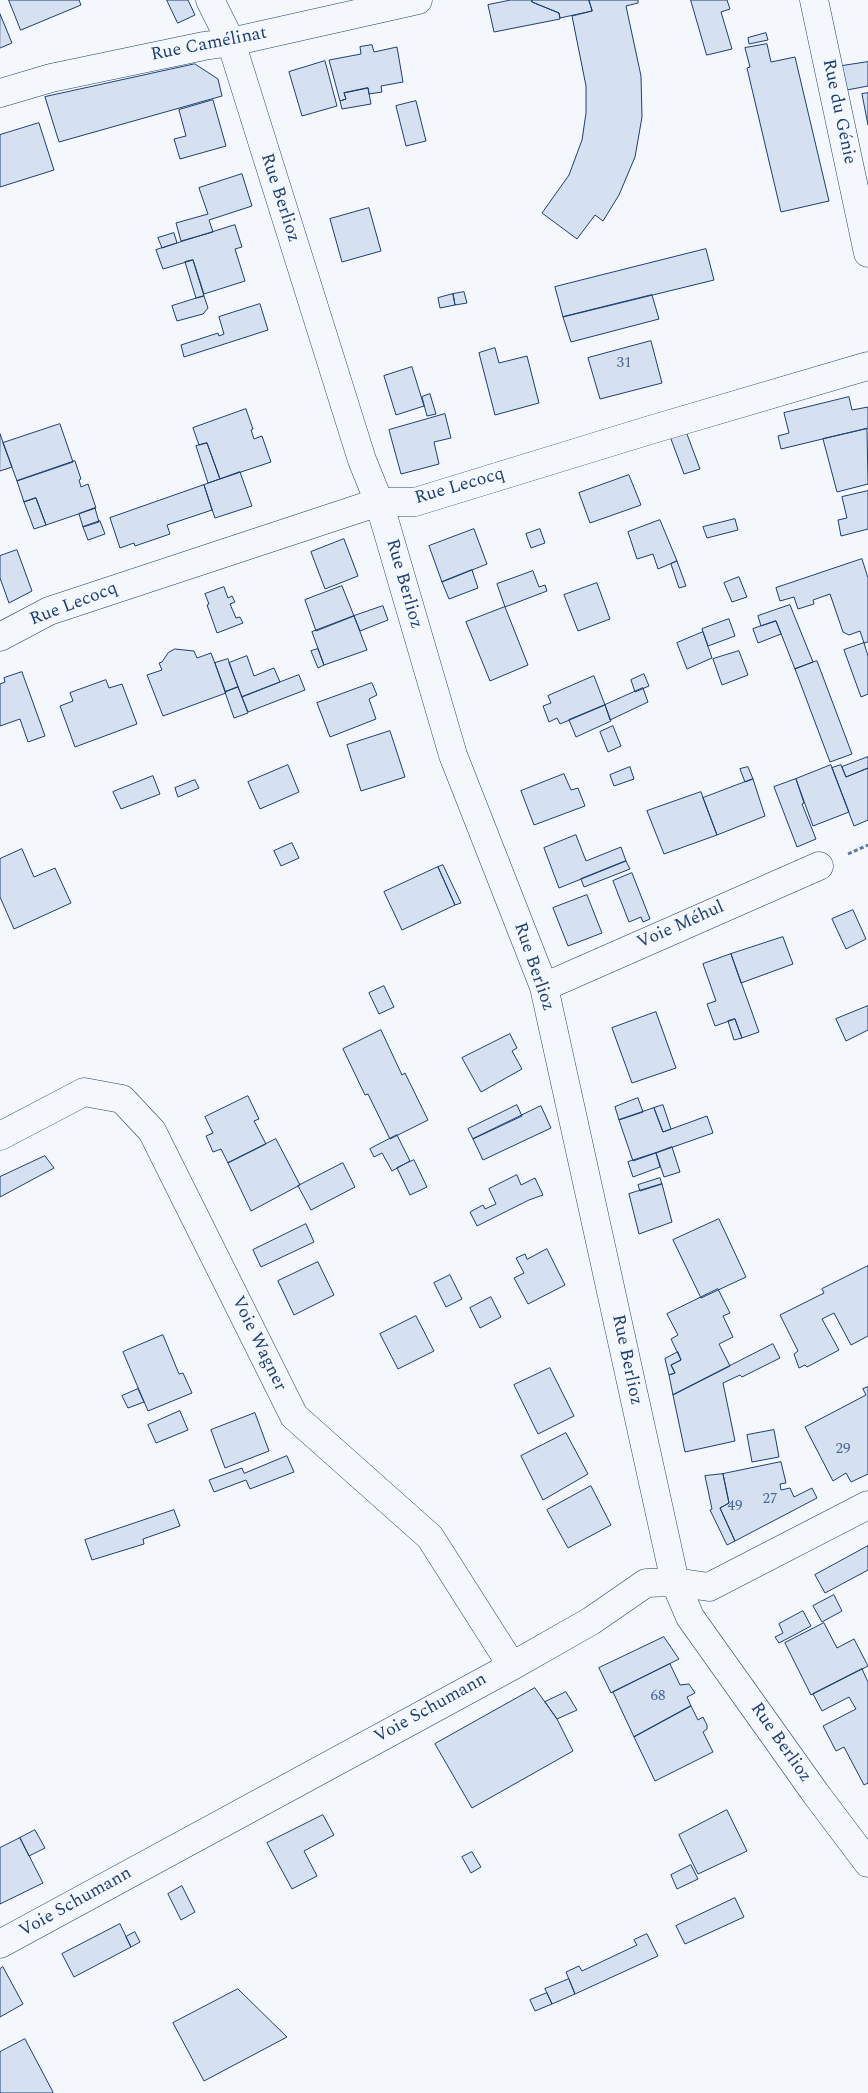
<!DOCTYPE html>
<meta charset="utf-8">
<style>
body{margin:0}
canvas{display:block;background:#f4f7fb}
</style>
<canvas width="868" height="2093"></canvas>
<script>
const g = document.querySelector('canvas').getContext('2d');
g.lineJoin = 'round';
function fillPath(path, color) { g.fillStyle = color; g.fill(path, 'evenodd'); }
function trace(path, color, width, dash) { g.strokeStyle = color; g.lineWidth = width; g.lineCap = dash ? 'butt' : 'round'; g.setLineDash(dash || []); g.stroke(path); }
function write(font, color, halo, rows, align = 'center') {
  g.font = font + ' Spectral,serif'; g.lineWidth = 4; g.setLineDash([]); g.textBaseline = 'middle'; g.strokeStyle = halo; g.fillStyle = color; for (const [text, x, y, turn = 0] of rows) {
    g.save(); g.translate(x, y); g.rotate((+turn || 0) * Math.PI / 180); g.textAlign = isNaN(turn) ? turn : align; if (halo) g.strokeText(text, 0, 0); g.fillText(text, 0, 0); g.restore();
  }
}
const building = new Path2D(`
 M9,0H79L81,5L21,30Z
 M167,0H188L195,15L178,23Z
 M511,0H532V2L559,13L560,19L494,32L488,5Z
 M532,0H589L592,11L560,18L559,13L532,2Z
 M589,0H638V3L626,6L641,76L642,117L635,157L619,195L603,221L595,215L577,239L542,213L569,175L582,140L586,113V86L572,16L592,11Z
 M691,0H727L730,9L721,12L732,49L707,55Z
 M0,14L12,43L0,48Z
 M766,33L768,40L749,44L748,38Z
 M767,44L771,62L795,57L829,201L781,212L747,68L750,67L745,48Z
 M372,45L374,52L397,47L403,82L381,86L382,92L369,94L368,88L344,93L346,99L340,101L329,60L361,54L360,47Z
 M325,61L337,106L302,116L289,72Z
 M868,62V86L847,90L842,66Z
 M195,64L218,79L222,96L59,142L45,97Z
 M368,88L371,104L342,109L340,101L346,99L344,93Z
 M868,93V125L862,94Z
 M213,100L226,146L180,159L174,139L186,136L179,110Z
 M416,101L426,141L406,146L396,106Z
 M39,123L54,170L0,187V135Z
 M242,174L252,206L209,220L213,232L181,241L176,223L208,214L199,188Z
 M369,208L381,251L342,262L330,219Z
 M235,225L242,247L235,249L245,281L204,294L193,260L163,269L156,250Z
 M174,233L177,243L162,248L158,238Z
 M706,249L714,280L563,317L555,287Z
 M193,260L204,296L196,298L185,262Z
 M464,292L467,303L455,305L453,294Z
 M453,294L455,305L440,308L438,298Z
 M652,295L659,319L571,342L563,317Z
 M204,296L208,308L203,314L177,321L172,306Z
 M260,304L268,330L184,357L181,345L218,333L219,336L224,334L219,317Z
 M651,341L662,383L600,399L588,358Z
 M495,348L499,363L527,356L539,403L495,415L479,353Z
 M412,367L424,406L396,415L384,376Z
 M430,394L436,414L427,416L422,397Z
 M849,397L852,410L868,407V428L781,449L778,436L789,433L784,413Z
 M246,409L253,429L251,430L254,439L262,436L271,462L220,479L207,443L199,445L193,428Z
 M445,414L451,438L434,442L439,464L401,474L389,430Z
 M60,424L73,462L17,481L3,443Z
 M684,426L700,469L684,474L668,431Z
 M867,429L868,484L837,492L823,439Z
 M0,434L12,467L0,471Z
 M207,443L220,479L208,483L196,446Z
 M75,461L81,479L79,480L81,487L88,484L96,508L46,525L36,498L24,502L17,481Z
 M240,472L252,506L215,518L204,485Z
 M629,475L641,505L590,523L579,493Z
 M204,485L212,510L167,525L170,534L135,546L134,543L120,548L110,518Z
 M868,491V529L841,536L838,520L847,518L842,497Z
 M36,498L46,525L34,529L24,502Z
 M95,508L99,522L83,527L79,514Z
 M735,519L738,530L707,538L703,527Z
 M660,520L677,561L658,569L653,554L637,559L628,532Z
 M100,521L105,534L88,540L83,527Z
 M474,529L487,564L442,582L429,546Z
 M540,529L545,543L531,548L526,534Z
 M344,539L358,576L325,589L311,552Z
 M17,550L32,591L9,603L0,578V556Z
 M862,559L868,578V642L864,643L860,631L849,635L843,632L830,594L813,600L814,604L798,609L794,597L780,601L776,588Z
 M677,561L686,586L679,588L671,564Z
 M472,570L478,588L449,599L442,582Z
 M533,571L539,587L545,585L547,591L505,607L497,584Z
 M739,577L747,597L732,602L724,583Z
 M597,583L610,619L578,631L564,595Z
 M342,586L354,616L316,631L305,600Z
 M224,587L228,598L232,596L235,602L230,604L236,618L240,617L243,623L217,633L207,605L209,604L205,594Z
 M790,605L813,662L795,669L776,621L761,626L758,616Z
 M383,606L388,620L360,631L354,616Z
 M505,607L528,665L490,681L466,622Z
 M354,616L367,650L324,665L312,632Z
 M729,619L735,636L708,646L702,629Z
 M776,621L781,634L758,643L753,629Z
 M703,632L712,658L687,669L677,643Z
 M864,643L868,656V694L861,697L844,650Z
 M175,649L194,651L197,658L211,653L226,693L163,716L147,675L162,670L159,663L162,662L168,653Z
 M318,649L324,665L318,668L311,651Z
 M739,651L748,675L722,685L713,659Z
 M247,656L254,676L274,668L280,682L242,697L229,663Z
 M228,659L238,687L225,692L215,663Z
 M817,661L852,754L830,762L795,669Z
 M22,672L45,736L28,742L20,719L0,726V684L5,682L4,678Z
 M644,674L649,686L635,692L631,680Z
 M299,675L305,690L248,712L242,697Z
 M594,676L605,705L560,724L557,718L549,722L543,706L551,703L548,696Z
 M106,680L109,688L122,684L137,724L75,747L60,706L73,701L70,693Z
 M372,683L377,695L369,699L376,719L330,737L317,703Z
 M238,687L248,713L234,718L225,692Z
 M643,688L648,702L610,720L605,705Z
 M605,705L611,721L576,737L569,720Z
 M613,726L621,746L608,752L600,732Z
 M390,731L405,777L361,791L347,745Z
 M868,757V768L846,777L842,767Z
 M288,765L299,792L260,809L248,782Z
 M831,765L849,812L813,826L796,779Z
 M841,765L846,777L868,768V820L854,826L832,768Z
 M630,767L634,779L614,786L610,775Z
 M748,767L753,779L745,782L740,769Z
 M564,774L571,790L578,788L585,806L534,825L521,791Z
 M153,776L160,794L121,809L113,792Z
 M753,779L765,816L717,835L703,798Z
 M796,779L804,803L802,804L816,839L797,847L774,787Z
 M195,780L199,788L178,797L175,788Z
 M701,792L717,835L664,854L647,811Z
 M576,835L586,861L621,847L626,861L559,888L544,848Z
 M292,843L299,858L281,866L274,851Z
 M22,849L34,877L55,868L71,903L14,929L0,897V859Z
 M626,861L630,869L584,887L581,879Z
 M443,865L461,903L455,905L438,867Z
 M438,867L455,905L402,930L384,892Z
 M632,873L650,919L643,922L641,917L629,922L613,881Z
 M587,895L602,933L568,946L553,908Z
 M853,910L866,939L846,949L832,919Z
 M783,937L793,964L741,983L731,954Z
 M731,954L759,1032L742,1038L735,1019L715,1026L707,1004L716,1001L703,964Z
 M384,986L394,1007L379,1014L369,993Z
 M868,1006V1030L846,1041L836,1019Z
 M656,1012L676,1068L632,1083L612,1028Z
 M735,1019L742,1038L734,1040L728,1021Z
 M381,1030L402,1075L405,1073L428,1120L390,1139L368,1094L365,1095L343,1049Z
 M510,1034L517,1048L512,1051L522,1069L481,1092L462,1058Z
 M248,1096L259,1119L254,1121L266,1144L228,1163L221,1149L213,1152L206,1136L213,1133L205,1117Z
 M638,1098L643,1112L619,1120L615,1107Z
 M517,1105L522,1116L473,1139L468,1129Z
 M663,1105L671,1129L663,1132L654,1108Z
 M541,1106L551,1128L483,1160L473,1139Z
 M654,1108L663,1132L707,1116L713,1133L633,1161L619,1120Z
 M397,1135L410,1161L392,1171L382,1153L374,1157L370,1149Z
 M276,1139L300,1185L251,1211L228,1163Z
 M672,1147L680,1172L664,1177L656,1153Z
 M656,1153L660,1167L633,1177L628,1162Z
 M45,1156L54,1168L0,1197V1177Z
 M414,1160L427,1187L410,1195L397,1168Z
 M343,1163L355,1187L311,1210L298,1186Z
 M517,1175L521,1185L535,1178L543,1195L529,1200L477,1226L470,1212L483,1205L485,1209L496,1204L489,1189Z
 M660,1178L662,1184L640,1191L638,1185Z
 M662,1184L672,1222L639,1234L629,1194Z
 M719,1219L746,1277L701,1298L673,1240Z
 M306,1224L314,1242L261,1267L253,1250Z
 M547,1249L565,1285L528,1304L514,1278L524,1273L516,1258L525,1254L527,1259Z
 M318,1262L334,1295L294,1315L278,1281Z
 M868,1266V1336L851,1345L834,1313L822,1319L839,1350L807,1367L805,1365L799,1368L794,1354L798,1351L780,1315L824,1293L822,1289Z
 M450,1275L462,1299L446,1307L434,1283Z
 M718,1289L730,1313L723,1316L733,1337L719,1344L730,1366L673,1395L669,1375L675,1373L671,1365L681,1360L671,1339L678,1335L667,1314Z
 M491,1297L501,1317L480,1328L470,1308Z
 M416,1316L434,1351L398,1369L380,1334Z
 M163,1335L179,1374L183,1373L192,1393L148,1411L123,1352Z
 M773,1344L780,1358L742,1377L740,1375L723,1383L735,1441L685,1452L673,1395Z
 M678,1352L681,1360L671,1365L675,1373L669,1375L665,1359Z
 M550,1368L574,1416L538,1434L514,1385Z
 M868,1387V1474L851,1482L846,1473L833,1481L805,1427L866,1395L863,1389Z
 M138,1389L144,1402L128,1408L122,1396Z
 M180,1411L188,1430L156,1443L148,1425Z
 M255,1413L269,1451L225,1468L211,1430Z
 M774,1430L779,1457L752,1462L747,1435Z
 M566,1433L588,1474L543,1500L521,1456Z
 M287,1456L294,1472L250,1489L246,1480L214,1492L209,1480L242,1468L244,1473Z
 M781,1462L786,1483L780,1484L781,1490L790,1488L794,1497L812,1488L817,1498L735,1541L720,1508L729,1503L723,1474Z
 M723,1474L729,1503L720,1508L735,1541L727,1545L710,1510L712,1509L705,1476Z
 M591,1486L611,1525L568,1548L547,1510Z
 M174,1510L180,1526L143,1539L144,1544L92,1560L85,1540Z
 M868,1546V1570L825,1593L815,1575Z
 M834,1595L842,1611L822,1622L813,1606Z
 M803,1611L811,1626L779,1643L775,1637L783,1633L779,1624Z
 M824,1623L837,1648L854,1639L868,1666L811,1695L785,1643Z
 M664,1637L679,1659L611,1693L599,1668Z
 M670,1664L680,1685L689,1684L695,1693L687,1697L691,1706L634,1737L613,1692Z
 M862,1669L868,1682V1783L864,1785L844,1747L836,1751L823,1726L856,1709L849,1697L822,1711L813,1694Z
 M535,1688L557,1719L573,1751L472,1808L435,1744Z
 M566,1692L577,1710L557,1719L545,1702Z
 M691,1706L698,1720L703,1717L707,1725V1729L703,1732L713,1752L655,1781L634,1737Z
 M727,1810L747,1851L698,1874L679,1835Z
 M323,1815L334,1835L304,1851L317,1876L292,1889L267,1843Z
 M35,1830L45,1848L29,1856L20,1838Z
 M20,1838L43,1883L0,1904V1848Z
 M472,1852L481,1867L471,1873L462,1857Z
 M691,1865L698,1879L677,1889L671,1875Z
 M182,1886L195,1912L181,1920L168,1894Z
 M735,1898L744,1917L685,1944L676,1926Z
 M120,1924L131,1947L74,1977L62,1954Z
 M135,1932L140,1942L131,1947L126,1937Z
 M647,1934L658,1956L575,1994L566,1972L579,1966L582,1971L637,1945L634,1940Z
 M3,1967L23,2004L0,2017V1969Z
 M569,1979L575,1994L552,2004L545,1989Z
 M238,1989L287,2037L204,2081L173,2023Z
 M547,1993L552,2004L535,2011L530,2000Z
 M25,2039L53,2092L52,2093H0V2052Z`);
fillPath(building, '#d5e0f0');
trace(building, '#1d3f73', 1);
const minor = new Path2D(`
 M210,0L231,42L362,460L379,502L453,755L544,987L675,1582L690,1617L816,1794L868,1863
 M814,0L868,253
 M0,93L51,78L204,46L231,42L418,0
 M0,637L49,611L379,502H415L650,430L868,366
 M544,987L819,866
 M0,1136L84,1092L122,1099L152,1131L294,1416L430,1537L512,1666
 M0,1944L512,1666L591,1621L646,1583L675,1582L709,1587L868,1505`);
trace(minor, '#1d3f73', 29);
trace(new Path2D(`
 M848,854L868,845`), '#5e769c', 3, [4, 2.5]);
trace(minor, '#f4f7fb', 28);
write('15px', '#4b6792', null, [
 ["31",624,364],
 ["29",843,1450],
 ["27",770,1500],
 ["49",735,1507],
 ["68",658,1697]
]);
write('18px', '#1d3f73', '#f4f7fb', [
 ["Rue Camélinat",209,45,-11],
 ["Rue du Génie",838,112,78],
 ["Rue Berlioz",279,198,72],
 ["Rue Lecocq",460,487,-16],
 ["Rue Berlioz",403,584,74],
 ["Rue Lecocq",74,605,-21],
 ["Voie Méhul",681,926,-24],
 ["Rue Berlioz",533,967,71],
 ["Voie Wagner",258,1344,64],
 ["Rue Berlioz",626,1360,78],
 ["Voie Schumann",431,1709,-29],
 ["Rue Berlioz",780,1743,55],
 ["Voie Schumann",76,1903,-29]
]);
</script>
